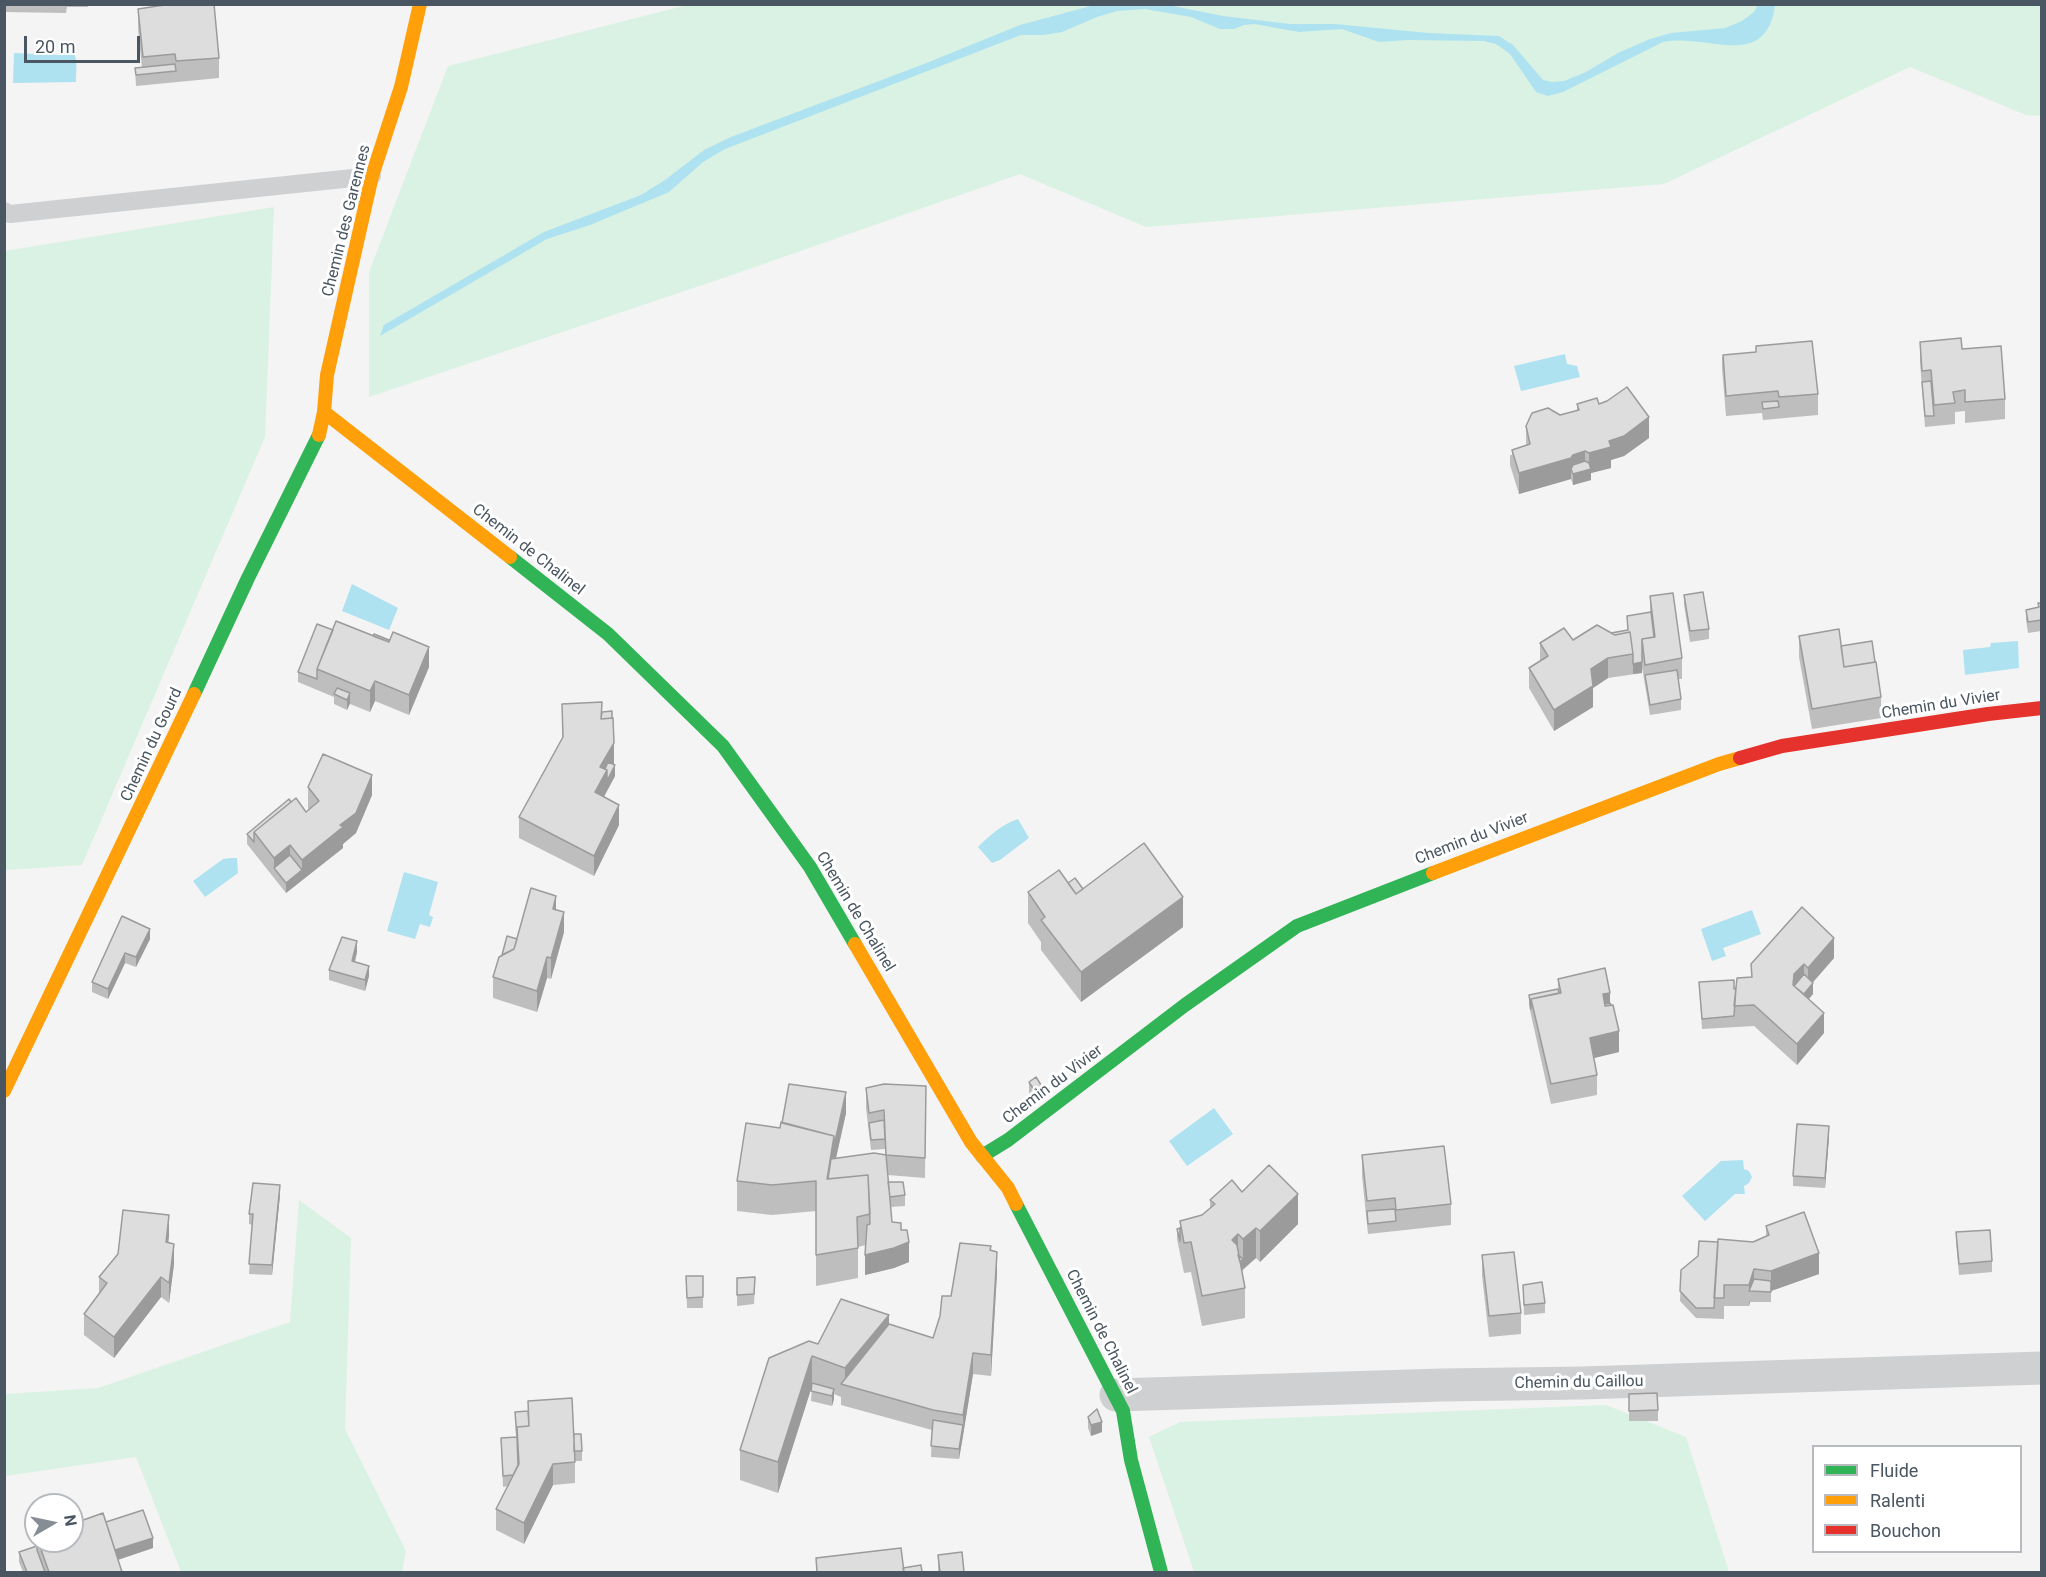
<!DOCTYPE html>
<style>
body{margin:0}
#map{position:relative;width:2046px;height:1577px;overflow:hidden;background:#f4f4f4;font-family:Roboto,sans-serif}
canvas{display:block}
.frame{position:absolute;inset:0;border:6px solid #4a5661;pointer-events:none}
.legend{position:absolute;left:1812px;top:1445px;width:210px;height:108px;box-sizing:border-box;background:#fff;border:2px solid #b7bbc0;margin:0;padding:8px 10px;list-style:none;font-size:18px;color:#4a5661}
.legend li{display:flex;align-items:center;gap:12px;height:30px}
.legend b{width:30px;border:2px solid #b7bbc0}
.north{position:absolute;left:24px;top:1493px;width:60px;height:60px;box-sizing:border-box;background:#fff;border:2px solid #b7bbc0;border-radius:50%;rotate:81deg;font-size:16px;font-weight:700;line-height:24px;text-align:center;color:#4a5661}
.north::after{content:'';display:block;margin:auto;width:21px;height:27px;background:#868d94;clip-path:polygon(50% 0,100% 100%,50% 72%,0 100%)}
.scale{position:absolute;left:24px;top:36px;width:116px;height:27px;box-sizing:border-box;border:3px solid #4a5661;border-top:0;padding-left:8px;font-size:18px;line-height:21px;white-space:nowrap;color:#4a5661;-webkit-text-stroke:4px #fff;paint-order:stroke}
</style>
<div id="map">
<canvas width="2046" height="1577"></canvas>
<div class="frame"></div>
<ul class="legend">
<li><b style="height:8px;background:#30b455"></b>Fluide</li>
<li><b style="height:8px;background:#ff9f0a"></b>Ralenti</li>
<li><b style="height:8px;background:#e5322d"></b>Bouchon</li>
</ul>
<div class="north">N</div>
<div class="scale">20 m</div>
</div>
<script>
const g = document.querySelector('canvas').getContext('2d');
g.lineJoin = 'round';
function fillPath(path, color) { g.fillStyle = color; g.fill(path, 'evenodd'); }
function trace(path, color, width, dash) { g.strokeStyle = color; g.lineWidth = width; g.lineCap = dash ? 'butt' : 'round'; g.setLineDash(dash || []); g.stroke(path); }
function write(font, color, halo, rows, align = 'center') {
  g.font = font + ' Roboto,sans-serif'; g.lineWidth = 6; g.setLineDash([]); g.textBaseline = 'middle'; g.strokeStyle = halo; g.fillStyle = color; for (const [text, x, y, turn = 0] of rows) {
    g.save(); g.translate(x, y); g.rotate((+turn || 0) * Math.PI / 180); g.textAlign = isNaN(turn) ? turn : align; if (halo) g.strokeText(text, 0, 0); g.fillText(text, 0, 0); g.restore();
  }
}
fillPath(new Path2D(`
 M687,5H2041V116L2026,115L1910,67L1664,184L1146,227L1020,174L732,275L369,397V272L448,66Z
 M274,207L265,437L82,865L5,870V251Z
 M299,1200L351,1238L345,1429L406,1551L402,1572H181L136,1457L5,1476V1394L98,1388L290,1322Z
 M1606,1405L1686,1437L1729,1572H1194L1149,1437L1180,1422Z`), '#d9f2e3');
fillPath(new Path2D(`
 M1098,4L1168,5L1223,16L1290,24H1335L1428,33L1499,36L1513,45L1543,80L1552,82L1564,81L1586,72L1618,53L1650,39L1671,33L1725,28L1742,21L1754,12L1758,5H1775C1766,72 1708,33 1663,42L1563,92L1548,96L1536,92L1510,54L1496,44L1484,41L1408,40L1379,42L1342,29L1299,32L1254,24L1244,25L1234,29H1220L1191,17L1145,9L1117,11L1097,17L1062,32L1043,35H1021L725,149L703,162L669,192L590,225L547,239L380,336L384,325L544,232L641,195L665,180L704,150L731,137L924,64L1020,25Z
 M64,45C80,50 76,68 76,82L13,83L14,53L59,55Z
 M1565,354L1567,364L1577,366L1580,377L1521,391L1514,366Z
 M352,584L398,608L389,630L342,611Z
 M2018,641L2019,668L1965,675L1963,650L1990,647L1991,643Z
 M1018,819L1029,838L1000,860L992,863L978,847C989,836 1002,824 1018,819Z
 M231,858H237L238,873L205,897L193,881L223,859Z
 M404,872L438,882L429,915L433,917L430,927L420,924L415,939L387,931Z
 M1752,910L1761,934L1723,948L1726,956L1712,961L1701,929Z
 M1214,1108L1233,1134L1187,1166L1169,1141Z
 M1743,1160L1744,1169L1749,1171L1752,1177L1749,1183L1744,1186L1745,1194H1735L1705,1221L1682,1196L1721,1161Z`), '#aee2f0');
trace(new Path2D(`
 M4,211L10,214L372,176`), '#ced0d2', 18);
trace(new Path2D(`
 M1116,1395L1442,1385L1582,1383L2042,1368`), '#ced0d2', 33);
trace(new Path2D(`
 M510,557L608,634L723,746L810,867L855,944
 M194,694L248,578L319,435
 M982,1156L1008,1140L1185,1005L1297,926L1433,873
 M1016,1204L1123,1411L1131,1460L1161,1572`), '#30b455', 14);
trace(new Path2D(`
 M324,412L510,557
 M319,435L324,412L327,375L372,176L401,87L420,4
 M1433,873L1719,764L1740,758
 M855,944L971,1142L1008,1188L1016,1204
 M4,1091L194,694`), '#ff9f0a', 14);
trace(new Path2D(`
 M1740,758L1782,746L1988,714L2042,708`), '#e5322d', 14);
fillPath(new Path2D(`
 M4,4H88V7H67L66,13L4,12Z
 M138,9L219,58V78L136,86L135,68H142L138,29Z
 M1920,342L1962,349L2005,399V419L1965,423V411L1955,412V424L1925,427L1920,362Z
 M1722,357L1818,394V415L1763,420L1762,413L1726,416L1722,368Z
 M1577,404H1599L1649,438L1624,456L1611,460V468L1591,473V480L1573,485L1571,479L1519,494L1510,465V455H1512V450L1526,446V426L1577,410Z
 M1684,595L1709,629V639L1690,642L1684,605Z
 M1650,596L1682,658V679H1678L1681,699V710L1650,715L1642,667V673L1608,678L1593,688V707L1554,731L1529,688V668L1540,661V643L1573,640L1627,630V616L1650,612Z
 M2038,603H2042V637L2041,631L2028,633L2026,620V610L2038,608Z
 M317,624L429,667L409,715L375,701L370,712L350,704L347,710L334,704V697L298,682V672Z
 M1799,636L1841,646L1875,662L1881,697V718L1812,729L1799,657Z
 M562,704L602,712L614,764L615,776L604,797L619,825L594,876L519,838V817L562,738Z
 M308,787L372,795L356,833L343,844V848L286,893L247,844V834L291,802L306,812L309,810L308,808Z
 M1068,883L1083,889L1183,927L1081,1002L1041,950V942L1028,923V892Z
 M556,910L564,932L551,979L547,978L537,1012L493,998V977L502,955L517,939Z
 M122,916L150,939L136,967L125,963L108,999L92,992V982Z
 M357,952L355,962L369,976L365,991L329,980V970Z
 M1834,958L1812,983L1813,994L1809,999L1824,1033L1797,1065L1754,1026L1702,1029L1699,982L1736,988L1751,977V964Z
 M1558,979L1610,1003L1619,1052L1594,1058L1597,1075V1095L1551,1104L1529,1006V995L1558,989Z
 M1029,1082L1041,1095L1034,1101L1029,1093Z
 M926,1086L925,1178L888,1175V1182L905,1195V1206L890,1207L892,1222L901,1230L909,1262L894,1268L865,1275L866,1245L858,1247V1278L816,1286V1211L772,1215L737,1211V1181L780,1128L782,1123L846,1113L836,1158L885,1154V1149L871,1150L866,1108V1088Z
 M1829,1137L1825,1188L1793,1186V1176Z
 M1362,1155L1451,1204V1225L1368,1234L1362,1176Z
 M1242,1192L1298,1224L1260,1262L1256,1258L1242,1271L1245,1288V1318L1202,1326L1191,1272L1184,1273L1177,1239V1229L1180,1228V1221L1202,1215L1210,1208V1200Z
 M280,1195L272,1275L249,1274L252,1225L249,1224V1214Z
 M1766,1226L1819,1274L1771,1291V1302H1750L1749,1306H1724V1319L1696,1318L1680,1301L1681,1270L1718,1242H1753L1766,1236Z
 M1956,1232L1992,1261V1272L1959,1275L1956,1242Z
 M169,1236L168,1242L174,1264L169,1303L161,1297L114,1358L84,1335V1314L99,1294V1277Z
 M991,1251L997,1273L991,1376L973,1374L959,1459L931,1457L932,1430L841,1405V1397L834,1394V1399L832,1406L811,1401L812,1386L778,1493L740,1480V1450L818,1344L889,1324L933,1338L951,1296Z
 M1482,1255L1521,1313V1334L1489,1337L1482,1276Z
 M686,1276H703V1308H687Z
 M737,1278L755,1287L754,1304L737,1306Z
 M1523,1285L1545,1303V1313L1524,1315Z
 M1629,1394L1658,1410V1421H1629Z
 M515,1412L574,1434L582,1451V1461H575V1483L553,1485L524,1544L496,1530V1509L508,1486L503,1487L501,1438L516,1437Z
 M1088,1417L1102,1432L1091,1436L1088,1428Z
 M106,1522L153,1548L118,1560L122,1572H23L19,1562V1552L36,1546V1541H72Z
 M938,1555L964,1572H938Z`), '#bebebf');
fillPath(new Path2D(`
 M1649,417V438L1624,456L1611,460V468L1591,473V480L1573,485V474L1571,469V479L1519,494V473L1585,451V471L1589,470V453Z
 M429,647V667L409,715V695Z
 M1608,658V678L1593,688V707L1554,731V710L1591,669Z
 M1642,662V673L1633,674V664Z
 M375,681V701L370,712V691Z
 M350,693V703L347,710V700Z
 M614,743V764L607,775L615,765V776L595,813V792L600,767Z
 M372,775V795L356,833L343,844V848L286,893V883L302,870V860L340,825Z
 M619,805V825L594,876V856Z
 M290,845V865L274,868V858Z
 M556,896V916L553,909Z
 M1183,897V927L1081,1002V972Z
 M564,912V932L551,979V958Z
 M150,929V939L136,967V957Z
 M1834,938V958L1808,988V968Z
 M357,941V952L352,972V961Z
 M125,953V963L108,999V989Z
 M547,957V978L537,1012V991Z
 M1804,964V985L1793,995L1794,974Z
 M369,966V976L365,991V980Z
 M1813,983V994L1799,1010V1000Z
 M1610,993V1013L1605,1014L1603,994Z
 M1824,1013V1033L1797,1065V1044Z
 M1619,1031V1052L1590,1059V1038Z
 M1041,1085V1095L1034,1101V1090Z
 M846,1092V1113L834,1167L827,1189V1179L834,1136Z
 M1829,1126V1137L1825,1188V1178Z
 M280,1185V1195L272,1275V1265Z
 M1298,1194V1224L1260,1262V1231Z
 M169,1215V1236L166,1263V1242Z
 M1256,1228V1258L1243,1269V1239Z
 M1238,1234V1263L1243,1259V1269L1237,1275L1232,1240Z
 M909,1242V1262L894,1268L865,1275V1255Z
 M174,1244V1264L169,1303V1283Z
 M997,1252V1273L991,1376V1355Z
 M1819,1253V1274L1771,1291V1271Z
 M1754,1269V1290L1749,1291V1301L1750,1302L1749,1306V1285Z
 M161,1277V1297L114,1358V1337Z
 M889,1315V1345L845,1385V1368Z
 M973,1353V1374L963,1436V1415Z
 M812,1356V1386L778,1493V1462Z
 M834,1389V1399L832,1406V1396Z
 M1102,1422V1432L1091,1436V1425Z
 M963,1425V1436L959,1459V1449Z
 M553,1464V1485L524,1544V1523Z
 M153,1538V1548L111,1562V1551Z`), '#9b9b9b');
const building = new Path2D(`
 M171,4H214L219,58L176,61L175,54L143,57L138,9Z
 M175,64L176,71L136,75L135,68Z
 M1961,338L1962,349L2001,346L2005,399L1965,402V390L1953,392L1955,403L1934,405L1931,370L1922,371L1920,342Z
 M1812,341L1818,394L1779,397L1778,391L1726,396L1723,355L1756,352V346Z
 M1931,381L1934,416H1925L1922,382Z
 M1627,387L1649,417L1624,436L1609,441L1611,447L1589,453L1585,451L1573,455L1571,458L1519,473L1512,450L1530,444L1526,426L1532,413L1548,408L1560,415L1579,410L1577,404L1597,398L1599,404L1607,401Z
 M1778,401L1779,407L1763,409L1762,402Z
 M1585,461L1589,463L1591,469L1573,474L1571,469L1573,465Z
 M1703,592L1709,629L1690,631L1684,595Z
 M1673,593L1682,658L1645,665L1642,639L1655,637L1650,596Z
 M2038,603H2042V626L2041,620L2028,622L2026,610L2039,607Z
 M1651,612L1654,637L1642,639V662L1633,664V654L1630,632L1615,635L1611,633L1628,630L1627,616Z
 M336,621L389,642L393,632L429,647L409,695L375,681L370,691L317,669Z
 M317,624L333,630L317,669V679L298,672Z
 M1597,625L1615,635L1630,632L1633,654L1608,658L1591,669L1593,686L1554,710L1529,668L1548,656L1540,643L1564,628L1573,640Z
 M1839,629L1844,667L1876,662L1881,697L1812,709L1799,636Z
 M374,634L389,640V642L373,636Z
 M1872,641L1875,662L1844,667L1841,646Z
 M1677,670L1681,699L1650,705L1645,675Z
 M337,688L350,693L347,700L334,694Z
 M602,702L601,719L613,718L614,743L600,767L607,770L595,792L619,805L594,856L519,817L563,737L562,704Z
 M612,711V718L601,719L602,712Z
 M323,754L372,775L356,813L340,825L343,827L302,860L290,845L274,858L254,832L296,798L306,812L319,801L308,787Z
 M608,762L615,765L607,781V770L605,769Z
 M289,799L291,802L254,832V842L247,834Z
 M1144,843L1183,897L1081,972L1041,920L1045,917L1028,892L1059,870L1076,894Z
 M290,855L302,870L286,883L274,868Z
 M1075,878L1083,889L1076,894L1068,883Z
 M531,888L556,896L553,909L564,912L551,958L547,957L537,991L493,977L499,957L514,949Z
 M1802,907L1834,938L1808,968L1804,964L1794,974L1793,985L1824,1013L1797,1044L1754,1005L1734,1006L1737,978L1752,977L1751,964Z
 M122,916L150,929L136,957L125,953L108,989L92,982Z
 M507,936L517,939L514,949L502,955Z
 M342,937L357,941L352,961L369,966L365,980L329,970Z
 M1605,968L1610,993L1603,994L1605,1006L1613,1005L1619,1031L1590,1038L1597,1075L1551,1084L1531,999L1561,993L1558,979Z
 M1804,974L1813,983L1804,994L1794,986Z
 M1734,980V989L1736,988L1734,1016L1702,1019L1699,982Z
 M1558,989L1559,993L1531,999V1009L1529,995Z
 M1610,1003L1611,1005L1605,1006V1004Z
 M1036,1077L1041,1085L1034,1090L1029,1082Z
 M789,1084L846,1092L834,1146V1136L782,1123Z
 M884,1084L926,1086L925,1158L886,1155L892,1222L901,1223V1230H907L909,1242L894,1248L865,1255L867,1225L870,1224L868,1175L828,1179L831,1159L874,1153L886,1155L884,1110L869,1113L866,1088Z
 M884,1120L885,1139L871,1140L869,1123Z
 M781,1122L834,1136L827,1179L868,1175L870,1214L857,1217L858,1248L816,1255V1181L772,1185L737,1181L746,1123L780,1128Z
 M1797,1124L1829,1126L1825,1178L1793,1176Z
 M1444,1146L1451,1204L1396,1210L1395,1198L1367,1201L1362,1155Z
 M1269,1165L1298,1194L1260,1231L1256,1228L1243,1239L1238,1234L1232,1240L1237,1245L1245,1288L1202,1296L1191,1242L1184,1243L1180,1221L1202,1215L1215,1204L1210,1200L1232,1180L1242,1192Z
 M888,1182H903L905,1195L890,1197Z
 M253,1183L280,1185L272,1265L249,1264L253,1214H249Z
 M1395,1209L1396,1221L1368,1224L1367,1211Z
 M123,1210L169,1215L166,1242L174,1244L169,1283L161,1277L114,1337L84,1314L107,1283L99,1277L118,1254Z
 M1804,1212L1819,1253L1771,1271L1754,1269L1749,1285H1724V1298H1714L1718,1239L1753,1242L1769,1235L1766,1226Z
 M1180,1228V1241L1177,1229Z
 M1990,1230L1992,1261L1959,1264L1956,1232Z
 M1699,1241L1718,1242L1714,1308H1696L1680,1291L1681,1270L1698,1256Z
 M960,1243L991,1246L990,1250L997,1252L991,1355L973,1353L963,1415L933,1410L841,1384L889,1324L933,1338L940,1316L942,1296H951Z
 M1514,1252L1521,1313L1489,1316L1482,1255Z
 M1238,1255L1243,1259L1240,1262Z
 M686,1276H703V1297L687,1298Z
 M755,1277L754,1294L737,1295V1278Z
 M1754,1279L1771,1281V1292L1749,1291Z
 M1542,1282L1545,1303L1524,1305L1523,1285Z
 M841,1299L889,1315L845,1368L812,1356L778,1462L740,1450L769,1358L809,1341L818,1344Z
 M812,1383L834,1389L832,1396L811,1391Z
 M1657,1393L1658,1410L1629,1411V1394Z
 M572,1398L575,1462L553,1464L524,1523L496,1509L519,1464L517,1427L529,1426L528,1401Z
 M1097,1409L1102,1422L1091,1425L1088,1417Z
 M528,1411L529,1426L517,1427V1437L515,1412Z
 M933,1420L963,1425L959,1449L931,1446Z
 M574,1434H581L582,1451H574Z
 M517,1437L518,1465L513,1475L503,1476L501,1438Z
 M143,1510L153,1538L115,1550L106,1522Z
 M103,1513L122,1572H49L38,1541H72V1524Z
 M37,1546V1550L45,1572H27L19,1552Z
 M901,1548L904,1572H817L816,1558Z
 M962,1552L964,1572H940L938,1555Z
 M921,1565L922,1572H904L903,1568Z`);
fillPath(building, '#ddddde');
trace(building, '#9b9b9b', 1.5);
write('16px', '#4a5661', '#fff', [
 ["Chemin des Garennes",347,221,-76],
 ["Chemin de Chalinel",528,550,38],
 ["Chemin du Vivier",1941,705,-9],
 ["Chemin du Gourd",152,745,-65],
 ["Chemin du Vivier",1472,839,-21],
 ["Chemin de Chalinel",855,912,59],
 ["Chemin du Vivier",1053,1085,-37],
 ["Chemin de Chalinel",1101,1332,63],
 ["Chemin du Caillou",1579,1383,-1]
]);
</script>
